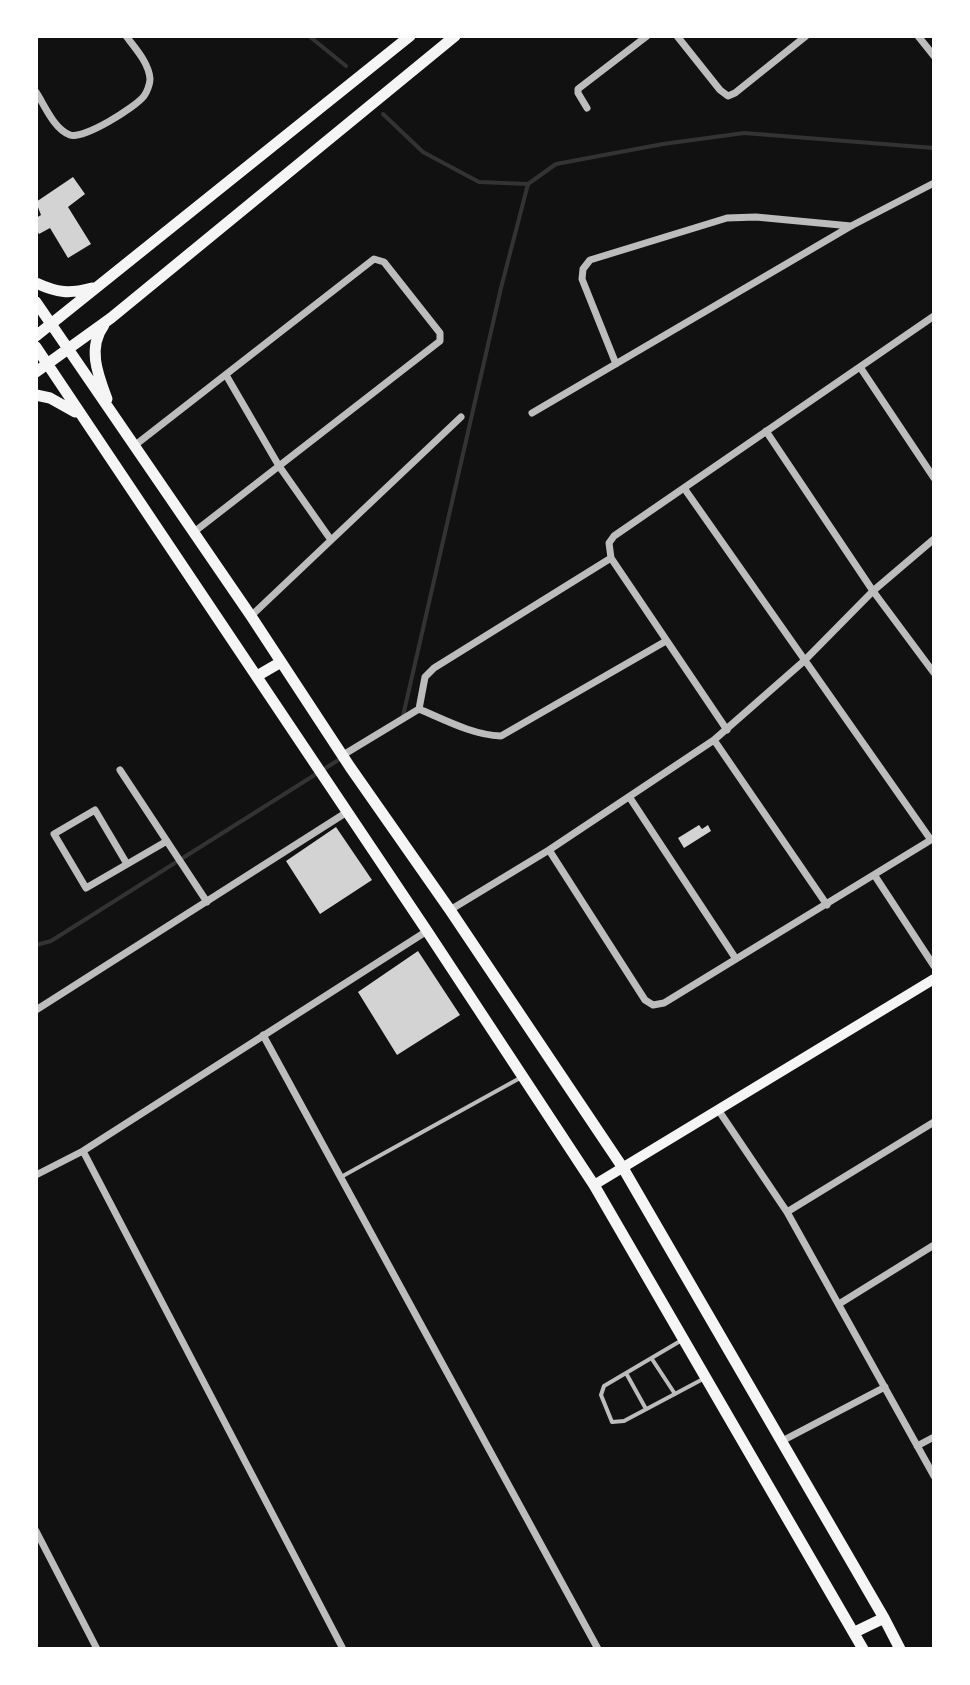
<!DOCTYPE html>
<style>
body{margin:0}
#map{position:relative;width:970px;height:1685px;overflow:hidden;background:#111;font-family:"IBM Plex Sans",sans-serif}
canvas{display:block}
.frame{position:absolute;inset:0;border:38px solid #fff;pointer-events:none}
</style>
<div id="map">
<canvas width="970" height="1685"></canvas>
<div class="frame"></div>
</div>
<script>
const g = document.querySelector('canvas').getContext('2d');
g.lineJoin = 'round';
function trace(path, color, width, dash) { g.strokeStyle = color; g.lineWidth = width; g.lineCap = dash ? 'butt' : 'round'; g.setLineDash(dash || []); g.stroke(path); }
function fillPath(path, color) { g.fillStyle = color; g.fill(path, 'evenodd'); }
trace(new Path2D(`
 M309,36L346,66
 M383,114L423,152L479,182L528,184L556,164L663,144L744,133L934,148
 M403,716L501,288L528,184
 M36,945L51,941L340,759`), '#333', 4);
fillPath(new Path2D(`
 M73,177L85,194L68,207L91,244L68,258L50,228L39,234L36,229V218L41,215L36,202Z
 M699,825L702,829L708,825L711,831L684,848L678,838Z
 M336,827L372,880L320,914L286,861Z
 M418,951L460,1015L397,1055L358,992Z`), '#d3d3d3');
trace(new Path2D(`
 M341,1177L520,1078
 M682,1340L604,1386L601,1395L612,1422L624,1421L703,1379
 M652,1359L675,1394
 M626,1373L646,1409`), '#bcbcbc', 4);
trace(new Path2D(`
 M677,36L720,90L728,96L735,93L806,36
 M918,36L934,56
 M36,92C45,106 54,129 70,135C83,140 136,107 144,96C147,92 150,84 150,79C149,63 135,48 126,36
 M587,108L578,93V89L647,36
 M616,364L582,279L583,269L590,260L727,218L756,217L851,226
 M860,367L934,478
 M226,375L279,466L331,540
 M532,413L851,226L934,183
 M766,431L873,591L934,673
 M134,446L374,259L384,262L440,333V341L194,532
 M684,488L931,840
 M251,616L461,417
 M419,709L425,677L434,668L611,558
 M727,730L611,558L609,543L614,536L934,316
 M714,740L827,905
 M343,755L419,709C445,720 473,735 501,736L666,641
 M120,770L207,902
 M630,798L736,959
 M549,850L645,1000L653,1005L664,1003L934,838
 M127,864L95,810L54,834L86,888L167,841
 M875,876L934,966
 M450,910L549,850L714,740L804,661L873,591L934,539
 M36,1010L347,812
 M263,1035L598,1649
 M719,1111L787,1212L934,1476
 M83,1151L343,1649
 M36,1175L83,1151L427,931
 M787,1212L934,1122
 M839,1304L934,1245
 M782,1441L885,1387
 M917,1446L934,1437
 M36,1531L97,1649`), '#bcbcbc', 7);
trace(new Path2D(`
 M594,1185L934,979`), '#f5f5f5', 10);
trace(new Path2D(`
 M36,283C58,293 69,294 92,288
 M36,302L251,616L350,767L450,910L623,1168L884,1618L900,1649
 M104,325C87,348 98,375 107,399
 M36,336L410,36
 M36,347L427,931L594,1185L863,1649
 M36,372L111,318L455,36
 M36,395L50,398L75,412
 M257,676L281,662
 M855,1632L884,1618`), '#f5f5f5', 11);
</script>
